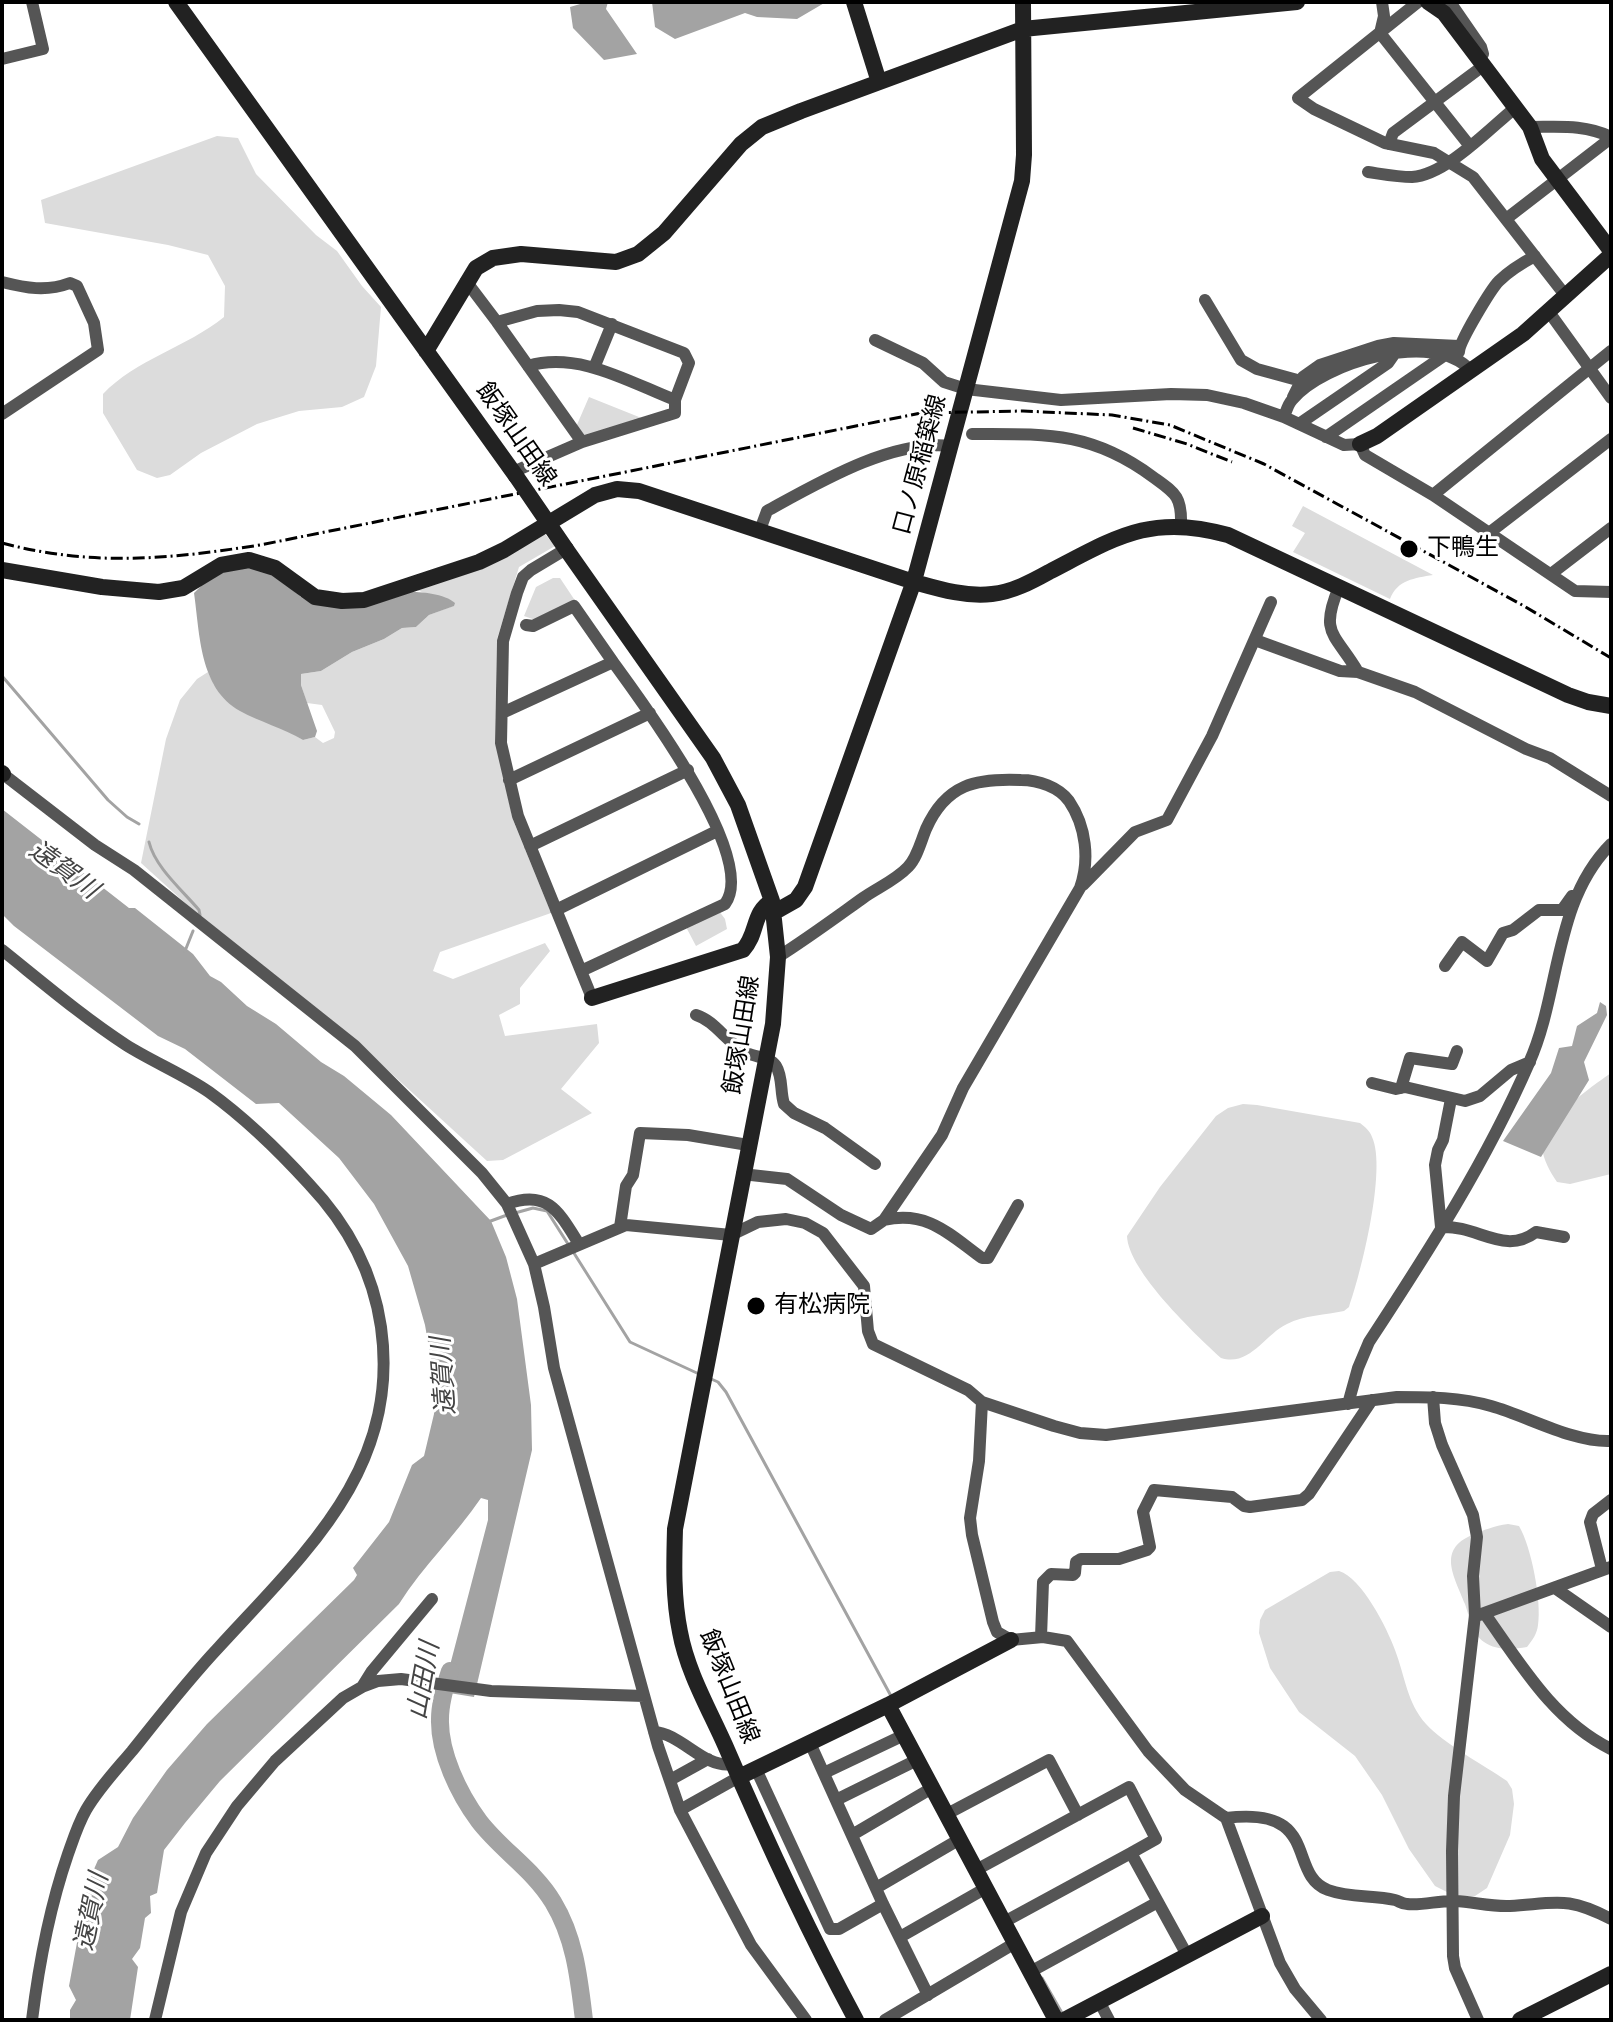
<!DOCTYPE html>
<meta charset="utf-8">
<style>
body{margin:0}
#map{position:relative;width:1613px;height:2022px;overflow:hidden;background:#fff;font-family:"Roboto Condensed",sans-serif}
canvas{display:block}
.frame{position:absolute;inset:0;border:4px solid #000;pointer-events:none}
</style>
<div id="map">
<canvas width="1613" height="2022"></canvas>
<div class="frame"></div>
</div>
<script>
const g = document.querySelector('canvas').getContext('2d');
g.lineJoin = 'round';
function fillPath(path, color) { g.fillStyle = color; g.fill(path, 'evenodd'); }
function trace(path, color, width, dash) { g.strokeStyle = color; g.lineWidth = width; g.lineCap = dash ? 'butt' : 'round'; g.setLineDash(dash || []); g.stroke(path); }
function write(font, color, halo, rows, align = 'center') {
  g.font = font + ' "Roboto Condensed","Noto Sans JP",sans-serif'; g.lineWidth = 6; g.setLineDash([]); g.textBaseline = 'middle'; g.strokeStyle = halo; g.fillStyle = color; for (const [text, x, y, turn = 0] of rows) {
    g.save(); g.translate(x, y); g.rotate((+turn || 0) * Math.PI / 180); g.textAlign = isNaN(turn) ? turn : align; if (halo) g.strokeText(text, 0, 0); g.fillText(text, 0, 0); g.restore();
  }
}
fillPath(new Path2D(`
 M217,136L238,138L256,174L316,235L337,251L362,286L381,307L376,366L364,397L342,407L299,411L257,424L201,453L170,475L157,478L137,470L103,413V394C135,360 187,347 224,317L225,286L208,255L168,245L45,223L41,200Z
 M589,397L644,419L583,436L576,427Z
 M1303,506L1433,575C1415,578 1397,580 1390,599L1293,552L1305,533L1292,526Z
 M544,533L555,546L519,567L497,639L495,739L513,820L551,913L440,952L433,971L453,979L545,943L550,951L520,988V1004L499,1015L505,1036L597,1024L599,1043L561,1089L592,1113L503,1160L487,1161L345,1031L194,911L141,863L166,739L180,700L197,679L208,672L214,685L303,740L315,737L323,743L334,738L335,732L322,705L307,703L301,685V674L321,671L352,652L384,639L402,628L416,627L429,615L453,606C440,594 433,597 417,590Z
 M553,578H560L576,602L538,621L524,616L536,587Z
 M719,911L725,919L727,929L696,946L686,927Z
 M1611,1073V1174L1570,1184L1557,1182C1550,1172 1543,1159 1542,1147C1541,1122 1592,1086 1611,1073Z
 M1243,1104L1257,1105L1360,1123C1365,1127 1370,1131 1372,1137C1387,1169 1361,1273 1349,1307L1344,1311C1326,1315 1304,1315 1287,1324C1264,1335 1250,1367 1221,1358C1196,1335 1128,1271 1127,1236L1160,1187L1216,1116L1228,1108Z
 M1508,1524L1519,1526C1531,1546 1542,1601 1538,1625C1537,1634 1533,1639 1527,1647C1513,1649 1497,1651 1484,1642C1473,1635 1469,1616 1465,1604C1454,1576 1437,1550 1472,1535C1484,1530 1494,1526 1508,1524Z
 M1339,1571C1362,1578 1387,1628 1395,1650C1405,1676 1407,1703 1426,1724C1444,1744 1484,1765 1507,1781L1512,1789L1514,1804L1510,1835L1487,1888L1475,1896H1455L1435,1886L1409,1849L1382,1795L1355,1756L1299,1712L1270,1668L1259,1633L1260,1620L1265,1610L1330,1572Z`), '#dcdcdc');
fillPath(new Path2D(`
 M587,2H608L606,9L637,54L604,60L573,28L570,7Z
 M652,2H826L797,19L757,17L745,13L675,39L655,27Z
 M235,567L270,570L301,597C335,595 433,582 455,603L454,606L429,615L416,627L402,628L384,639L352,652L321,671L301,674V685L317,731L315,737L303,740C283,728 260,722 240,711C199,688 200,634 194,593L209,578Z
 M2,809L129,908H135L193,954L210,976L221,982L247,1006L276,1024L321,1062L344,1076L391,1115L491,1221L506,1257L517,1299L531,1405L532,1450L474,1697L443,1692L488,1520V1500L481,1498C456,1535 423,1566 399,1604L220,1781L185,1823L164,1850L157,1893L150,1896L151,1913L145,1918L140,1948L132,1959L138,1967L130,2020H70V2010L76,2000L69,1986L88,1883L98,1860L118,1847L133,1818L167,1770L207,1724L354,1580L357,1575L353,1568L389,1522L412,1465L424,1456L434,1414L433,1371L425,1325L408,1266L374,1204L339,1158L279,1103L256,1104L185,1049L158,1036L14,926L2,914Z
 M1600,1002L1606,1006L1607,1015L1584,1062L1589,1080L1541,1157L1503,1141L1551,1073L1559,1048L1572,1046L1577,1026L1597,1013Z`), '#a3a3a3');
trace(new Path2D(`
 M2,676L108,800L127,817L139,824
 M149,842C155,867 182,890 199,910L200,915
 M185,951L193,931
 M515,1213L533,1208L547,1211L568,1244
 M488,1222L507,1215
 M572,1250L630,1342L699,1374
 M709,1378L718,1382L726,1392L891,1696
 M1042,1978L1062,2013`), '#a3a3a3', 3);
trace(new Path2D(`
 M450,1671C445,1686 440,1703 440,1719C439,1753 459,1794 479,1821C501,1850 534,1870 553,1902C575,1938 579,1979 584,2020`), '#a3a3a3', 18);
trace(new Path2D(`
 M1382,2L1384,16L1380,33L1469,145
 M1418,2L1298,98L1314,109L1385,143L1434,153L1473,177L1565,295
 M1450,2L1481,47L1483,54L1479,59
 M2,59L43,49L32,2
 M1530,127C1558,127 1585,124 1611,137
 M1389,144L1393,133L1483,66
 M1368,172C1382,174 1398,177 1412,177C1446,175 1489,129 1515,108
 M1506,219L1611,138
 M466,281L497,322
 M2,282C26,288 46,292 70,283L77,286L94,323L98,350L2,414
 M1205,300L1241,360L1257,369L1301,381
 M559,310L578,312L684,353L689,363L675,400V413L582,442L497,322L537,311Z
 M1549,312L1611,398
 M875,340L923,363L944,382L966,389L1061,400L1171,394L1207,395L1244,403L1284,417L1344,445L1360,444L1365,455L1433,495L1575,591L1611,592
 M1459,352C1459,342 1491,289 1499,281C1510,270 1522,263 1535,256
 M528,366C578,351 629,382 675,400
 M594,368L612,324
 M1293,397L1303,377L1320,365L1378,346L1394,343L1459,346
 M1284,417C1286,412 1288,404 1292,400C1323,362 1435,330 1470,370
 M1299,424L1388,363L1395,353
 M972,434C1045,434 1091,431 1153,477C1175,493 1182,496 1181,525
 M1326,437L1445,355
 M513,472L582,442
 M1433,495L1611,351
 M760,530L767,511C818,483 892,439 951,446
 M1489,533L1611,439
 M566,549L531,570L523,577L517,593L503,641L501,743L518,816L592,998
 M1551,574L1611,528
 M1339,587C1319,634 1335,633 1358,672
 M526,625L533,626L574,606L613,662
 M1255,640L1340,671L1358,672L1415,692L1526,749L1550,758L1611,796
 M502,713L613,662C642,702 759,858 725,904L581,971
 M3,774L95,845L134,870L355,1046L482,1173L507,1204L534,1264L544,1307L554,1368L658,1746L680,1810L751,1945L806,2020
 M509,780L650,713
 M530,846L688,770
 M1083,885L1135,832L1167,820L1212,736L1271,602
 M556,910L717,831
 M2,950C42,982 83,1017 126,1045C153,1062 183,1074 209,1092C245,1118 279,1151 309,1184C347,1224 373,1272 381,1327C401,1468 305,1553 219,1647C188,1680 160,1716 132,1751C116,1770 98,1789 86,1810C78,1824 73,1840 68,1854C49,1909 39,1963 32,2020
 M1445,966L1462,942L1487,961L1503,933L1513,930L1539,910H1562L1572,896
 M696,1015C716,1021 727,1044 747,1053C757,1058 769,1056 776,1066C783,1077 780,1092 784,1104L794,1113L825,1128L875,1164
 M1372,1083L1396,1089L1405,1087L1465,1101L1480,1096L1511,1070L1530,1062
 M1401,1088L1410,1058L1452,1064L1457,1051
 M1451,1099L1443,1140L1438,1150L1435,1165L1441,1227C1478,1225 1504,1256 1536,1232L1564,1237
 M742,1174L787,1179L841,1215L871,1229L884,1220L942,1135L963,1088L1080,888C1090,860 1086,826 1069,801C1059,787 1038,780 1021,780C976,778 946,784 926,829C921,841 917,858 908,867C896,880 877,888 863,898C835,918 808,938 778,957
 M507,1204C548,1189 559,1212 579,1244
 M884,1220C927,1210 949,1234 982,1258H988L1018,1205
 M620,1227L626,1186L633,1175L640,1133L688,1135L748,1145
 M534,1264L626,1225L731,1235L758,1222L786,1219L805,1223L823,1233L864,1286L868,1331L873,1344L968,1390L982,1402L1054,1426L1080,1433L1106,1435L1397,1397C1429,1397 1460,1397 1491,1406C1527,1416 1574,1443 1611,1441
 M1433,1397L1435,1423L1442,1445L1473,1515L1477,1537L1473,1576L1475,1615L1454,1796L1452,1851L1453,1956L1455,1968L1478,2020
 M982,1402L979,1461L970,1518L972,1535L993,1622L997,1632L1011,1640L1043,1637L1067,1641L1148,1751L1185,1790L1226,1818L1280,1963L1295,1989L1321,2020
 M1348,1404L1358,1368L1369,1342C1428,1252 1486,1162 1529,1063C1561,992 1553,902 1611,844
 M1602,1569L1590,1522L1593,1514L1611,1500
 M1555,1588L1611,1627
 M1485,1614C1521,1665 1554,1721 1611,1749
 M1479,1615L1611,1567
 M1041,1637L1043,1582L1051,1574L1073,1575L1075,1573L1076,1562L1081,1559H1119L1147,1550L1150,1547L1143,1512L1154,1490L1232,1497L1244,1506L1250,1507L1302,1500L1309,1494L1372,1400
 M362,1687L372,1671L432,1599
 M654,1732C681,1733 704,1769 732,1764
 M810,1743L883,1904L928,1995
 M756,1769L830,1929H839L883,1904
 M824,1773L904,1735
 M670,1780L708,1759
 M836,1800L917,1760
 M680,1810L739,1777
 M947,1814L1049,1760L1078,1815
 M1226,1818C1322,1806 1286,1874 1328,1890C1350,1898 1373,1895 1395,1900C1399,1901 1402,1904 1407,1904C1422,1906 1440,1900 1455,1901C1474,1902 1492,1907 1510,1906C1557,1903 1567,1896 1611,1919
 M852,1835L932,1788
 M976,1870L1129,1787L1156,1839L1131,1853L1187,1955
 M876,1888L960,1839
 M1004,1922L1131,1853
 M900,1937L986,1888
 M1030,1972L1158,1902
 M1099,2001L1109,2020
 M155,2020L181,1912L206,1853L237,1806L275,1761L343,1698L362,1687L378,1681L401,1679L491,1691L644,1696
 M885,2020L1015,1943`), '#555', 12);
trace(new Path2D(`
 M176,2L516,476
 M854,2L879,82
 M1428,2L1444,13L1530,127L1542,159L1611,251
 M426,351L476,268L493,258L521,254L616,262L638,254L664,233L741,144L762,127L801,111L1023,29L1297,2
 M1360,444L1377,436L1523,334L1611,255
 M566,549L713,758L738,805L772,901L778,957L773,1024L675,1529C674,1564 673,1598 680,1632C687,1671 709,1709 725,1745C765,1838 808,1931 856,2020
 M2,570L102,587L159,592L183,588L221,565L249,560L275,568L315,597L342,601L364,600L479,562L504,550L595,495L617,489L639,491L914,582C939,589 965,597 992,594C1012,592 1031,582 1049,572C1115,538 1150,513 1228,535L1568,695L1588,702L1611,706
 M2,773L3,774
 M773,913L796,900L805,887L914,581L1022,181L1024,155L1023,2
 M592,998L743,950C758,934 752,912 772,901
 M888,1705L1056,2020
 M739,1777L888,1705L1011,1640
 M1064,2020L1262,1916
 M1520,2020L1611,1974`), '#222', 16);
trace(new Path2D(`
 M1133,428L1187,444L1232,462
 M2,543C93,567 169,559 260,545L921,413L1023,411L1112,415L1170,425L1264,464L1524,606L1611,658`), '#000', 3, [12, 4, 2, 4]);
trace(new Path2D(`
 M516,476L566,549`), '#222', 16);
for (const [x, y, r, color] of [
 [1409,549,10,"#000"],
 [756,1306,10,"#000"]
]) { const dot = new Path2D(); dot.arc(x, y, r, 0, 2 * Math.PI); g.fillStyle = color; g.fill(dot); trace(dot, '#fff', 3); }
write('24px', '#000', '#fff', [
 ["飯塚山田線",515,435,55],
 ["口ノ原稲築線",921,465,-75],
 ["飯塚山田線",743,1035,-81],
 ["飯塚山田線",728,1687,68]
]);
write('24px', '#000', '#fff', [
 ["下鴨生",1427,549],
 ["有松病院",774,1306]
], 'left');
write('italic 26px', '#444', '#fff', [
 ["遠賀川",63,871,36],
 ["遠賀川",445,1376,-94],
 ["山田川",425,1681,-80],
 ["遠賀川",93,1912,-78]
]);
</script>
